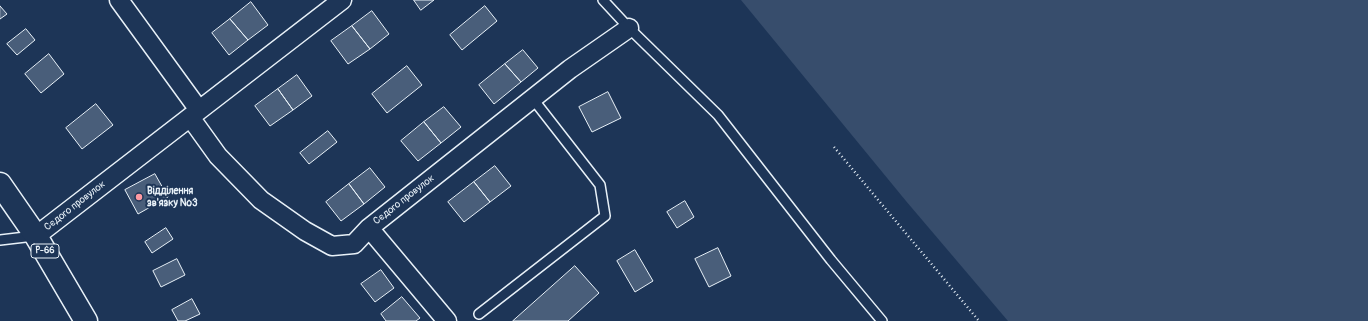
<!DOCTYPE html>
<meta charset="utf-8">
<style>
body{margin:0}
canvas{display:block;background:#1d3557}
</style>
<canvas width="1368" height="321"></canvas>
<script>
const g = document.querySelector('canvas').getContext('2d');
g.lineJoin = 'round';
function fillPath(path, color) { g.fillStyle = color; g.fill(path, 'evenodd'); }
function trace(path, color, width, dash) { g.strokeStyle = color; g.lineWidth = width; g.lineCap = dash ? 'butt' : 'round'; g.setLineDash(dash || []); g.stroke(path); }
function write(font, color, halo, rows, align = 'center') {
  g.font = font + ' Pangolin,sans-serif'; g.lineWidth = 4; g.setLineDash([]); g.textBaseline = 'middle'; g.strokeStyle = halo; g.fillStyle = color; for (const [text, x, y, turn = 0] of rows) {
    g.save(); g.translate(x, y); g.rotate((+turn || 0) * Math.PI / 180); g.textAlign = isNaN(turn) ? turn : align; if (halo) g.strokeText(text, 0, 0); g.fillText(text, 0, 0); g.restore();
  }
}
fillPath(new Path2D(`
 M741,0H1368V321H1008L906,201Z`), '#374d6c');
const building = new Path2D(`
 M414,0H434L421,10Z
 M251,2L268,25L248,40L230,19Z
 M0,6L7,14L0,19Z
 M485,6L497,21L462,50L450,35Z
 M372,11L389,34L370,49L352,26Z
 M230,19L248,40L229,55L212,33Z
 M352,26L370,49L348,64L331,41Z
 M26,29L35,40L17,55L7,44Z
 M523,50L538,68L521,82L505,64Z
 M49,54L64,74L41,93L25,74Z
 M505,64L521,82L494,104L479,85Z
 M407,66L422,85L387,113L372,94Z
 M297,75L312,96L293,110L278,89Z
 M278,89L293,110L270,126L255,106Z
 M608,92L621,118L592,132L579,107Z
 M96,104L113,125L82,149L66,128Z
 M444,107L461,127L441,143L424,122Z
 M424,122L441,143L418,161L401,141Z
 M328,131L337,142L309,164L300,153Z
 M495,166L511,186L490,202L474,182Z
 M370,168L385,187L364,204L349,184Z
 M155,174L168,197L138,214L125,190Z
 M474,182L490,202L464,222L448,202Z
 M349,184L364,204L341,221L326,202Z
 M685,201L694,217L677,228L667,212Z
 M166,228L173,239L152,253L145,242Z
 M718,248L731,276L709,287L695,259Z
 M635,250L653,281L635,292L617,261Z
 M177,259L185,275L161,287L153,271Z
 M575,266L599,293L568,321H513Z
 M381,270L394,288L375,302L361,284Z
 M402,297L420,318L416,321H386L381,314Z
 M192,299L200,314L185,321H178L172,310Z`);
fillPath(building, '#495e7a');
trace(building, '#e8f1f8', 1);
const lane = new Path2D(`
 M603,0L629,28L718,115L831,260L882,321
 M0,240L34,236
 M479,314L605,216L600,185L533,99`);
const street = new Path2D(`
 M119,0L199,110
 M190,117L218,156L261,200L305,231L332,246L354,244L369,228L570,69L629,28
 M369,228L447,321
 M36,236L342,0`);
const primary = new Path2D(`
 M0,184L36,236L86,321`);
trace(lane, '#e8f1f8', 12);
trace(street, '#e8f1f8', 21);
trace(primary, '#e8f1f8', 25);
trace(new Path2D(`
 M834,147L979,321`), '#e8f1f8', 2.5, [1, 3]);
trace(lane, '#1d3557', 9);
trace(street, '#1d3557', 18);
trace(primary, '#1d3557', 22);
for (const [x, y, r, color] of [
 [139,197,4,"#ff9aa2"]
]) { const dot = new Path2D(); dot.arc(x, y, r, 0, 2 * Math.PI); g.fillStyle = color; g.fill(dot); trace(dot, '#1d3557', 1.5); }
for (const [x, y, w] of [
 [45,251,28]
]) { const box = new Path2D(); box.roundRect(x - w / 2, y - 7, w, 14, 3); g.fillStyle = '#1d3557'; g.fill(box); trace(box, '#e8f1f8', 1); }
write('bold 9px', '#e8f1f8', null, [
 ["Р-66",45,251]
]);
write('bold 10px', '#e8f1f8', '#1d3557', [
 ["Відділення",147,191],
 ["зв'язку №3",147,203]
], 'left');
write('10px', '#e8f1f8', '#1d3557', [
 ["Сєдого провулок",404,200,-38],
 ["Сєдого провулок",75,206,-38]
]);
</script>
